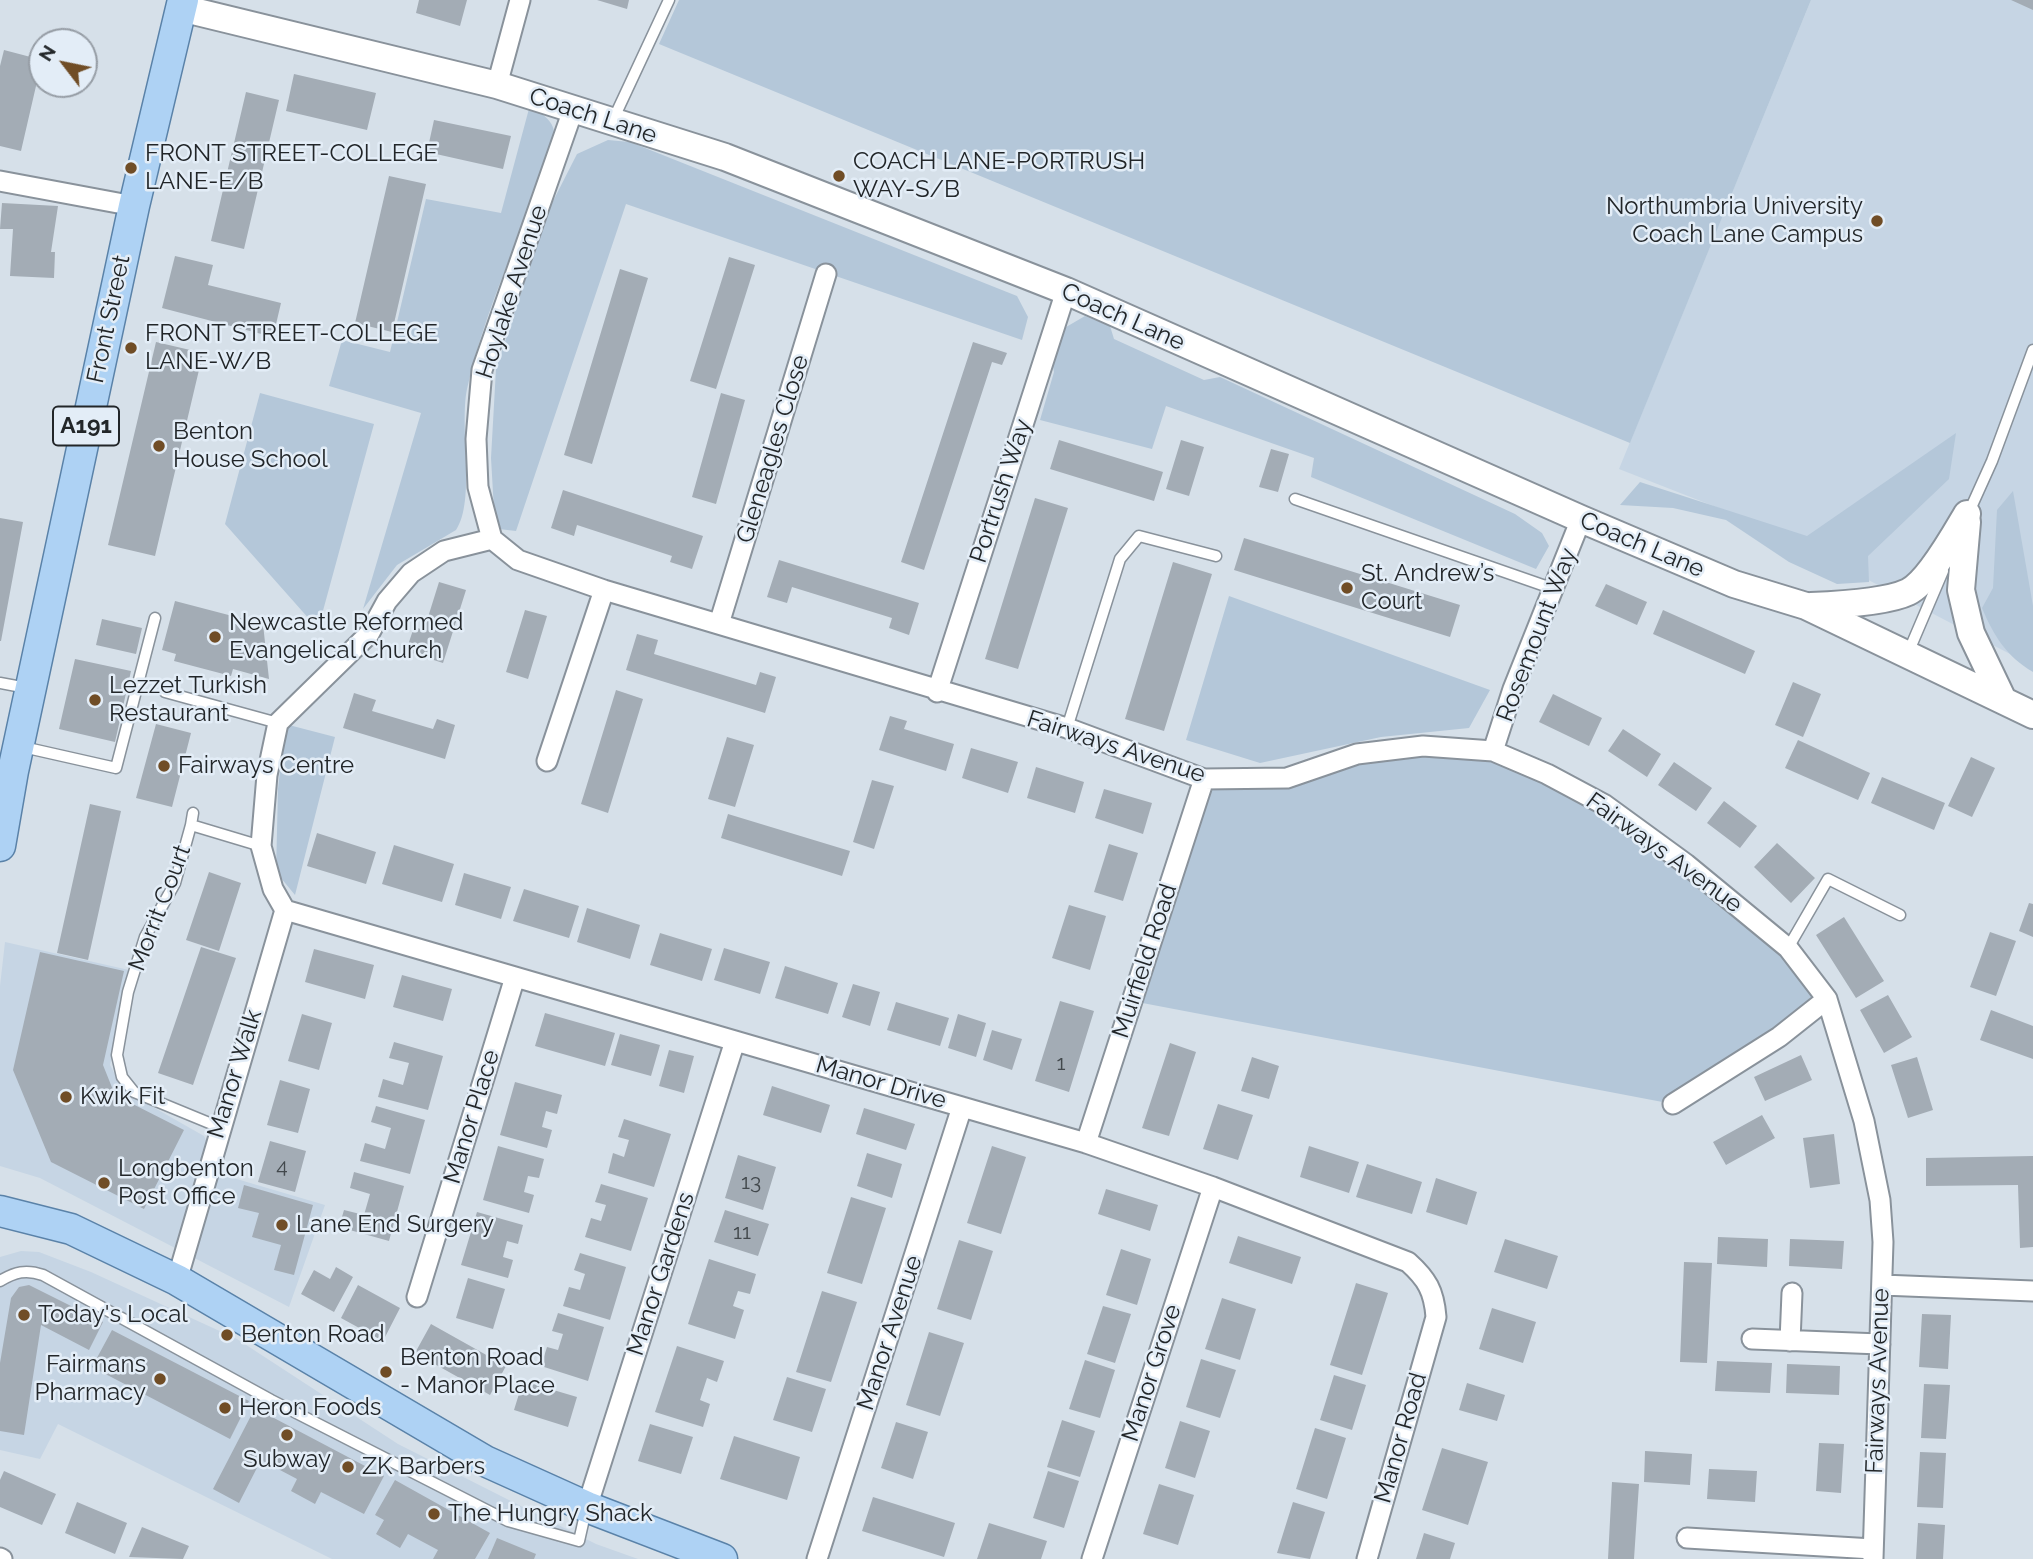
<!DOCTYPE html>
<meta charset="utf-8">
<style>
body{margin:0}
#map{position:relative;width:2033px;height:1559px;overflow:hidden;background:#d6e0e9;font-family:Raleway,sans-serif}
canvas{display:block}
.north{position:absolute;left:28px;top:28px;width:70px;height:70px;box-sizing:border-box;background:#e3edf7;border:2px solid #969da5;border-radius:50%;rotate:302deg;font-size:19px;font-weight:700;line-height:28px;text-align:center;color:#222629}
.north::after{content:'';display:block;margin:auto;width:24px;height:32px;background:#704d26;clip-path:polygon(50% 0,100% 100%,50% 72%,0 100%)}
</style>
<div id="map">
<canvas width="2033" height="1559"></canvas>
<div class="north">N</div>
</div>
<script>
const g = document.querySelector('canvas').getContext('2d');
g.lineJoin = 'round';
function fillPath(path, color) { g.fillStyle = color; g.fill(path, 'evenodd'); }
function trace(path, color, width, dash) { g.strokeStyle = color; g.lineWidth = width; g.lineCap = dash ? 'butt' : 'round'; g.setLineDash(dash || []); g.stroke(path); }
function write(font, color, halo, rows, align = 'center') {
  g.font = font + ' Raleway,sans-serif'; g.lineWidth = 5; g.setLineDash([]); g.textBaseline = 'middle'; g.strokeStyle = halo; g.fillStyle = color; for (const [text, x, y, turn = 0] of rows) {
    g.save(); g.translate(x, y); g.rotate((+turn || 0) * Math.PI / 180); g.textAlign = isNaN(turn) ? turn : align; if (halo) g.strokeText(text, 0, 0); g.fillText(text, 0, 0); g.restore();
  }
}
fillPath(new Path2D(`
 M1811,0H2033V666L1767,527L1619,469Z
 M5,942L129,970L110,1065L123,1090L204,1136L223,1175L325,1205L289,1307L40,1178L0,1166V986Z
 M21,1251L39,1252L91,1272L237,1339L398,1444L596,1544L638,1559H332L58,1424L40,1459L0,1450V1257Z`), '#c6d5e4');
fillPath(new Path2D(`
 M679,0H1811L1630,443L659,44Z
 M530,105C556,123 558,128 551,158C521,233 485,309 467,389C459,427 476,501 456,530L397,565L363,609L421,413L329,386L342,340L390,352L426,199L501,213Z
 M608,140L630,142L1017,296L1028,317L1022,340L626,204L516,531L499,529L494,510L491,458L496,369L548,211L577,154Z
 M1085,316L1110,326L1114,339L1204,380L1220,377L1515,514L1542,533L1549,546L1536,569L1311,477L1314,458L1166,406L1152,449L1040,420L1054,372L1051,356L1061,330Z
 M260,393L374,424L318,629L225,524Z
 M1956,433L1949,479L1868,556L1869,582L1837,584L1789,562L1726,520L1673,508L1620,505L1640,482L1807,536Z
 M2013,491L2033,606V672C2006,656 1994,636 1982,608L1993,588L1997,510Z
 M1229,596L1490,690L1469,728L1381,737L1260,763L1186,740Z
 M285,724L335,737L295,895L276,872L278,789Z
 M1493,751L1547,774L1788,948L1827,999L1673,1104L1132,1001L1204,779L1243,781L1357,754Z`), '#b4c7d9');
fillPath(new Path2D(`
 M419,0H467L460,26L416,13Z
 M597,0H629L627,9Z
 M2011,0H2033V10Z
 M4,50L42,60L21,151L0,146V66Z
 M294,74L376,93L367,130L286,111Z
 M246,92L279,100L244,249L211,241Z
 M434,120L511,136L503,169L427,152Z
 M389,176L426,184L392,332L355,323Z
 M2,203L58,206L51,252H55L54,278L10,276L13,229H0Z
 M175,256L213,265L208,285L281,303L273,337L162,308Z
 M729,257L755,265L716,389L690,381Z
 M620,269L648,278L592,464L564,455Z
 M156,342L203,353L155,556L108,545Z
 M973,342L1007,353L1002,365L992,362L924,570L901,562Z
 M721,393L745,400L716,504L692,497Z
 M1059,440L1163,472L1154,501L1050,469Z
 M1181,440L1204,447L1189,496L1166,489Z
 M1271,449L1289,454L1278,492L1259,487Z
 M563,490L703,536L692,569L670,562L672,556L577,525L574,536L551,528Z
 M1035,498L1068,508L1018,669L985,659Z
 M0,518L23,522L1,641H0Z
 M1244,538L1460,605L1450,637L1234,570Z
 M779,560L919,603L909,635L889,628L892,618L792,587L787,603L767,597Z
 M1173,562L1212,574L1164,731L1125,719Z
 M439,582L466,590L443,663L406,651L414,627L424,630Z
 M1606,584L1647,602L1637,625L1595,606Z
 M175,601L263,624L269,679L233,669L231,676L174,661L176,654L162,650Z
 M525,610L547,616L528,679L506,672Z
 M1663,610L1755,651L1745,674L1653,634Z
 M102,619L142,628L136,654L96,645Z
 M637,634L658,640L654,654L756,685L760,672L776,677L765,713L626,670Z
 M75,659L131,671L115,742L59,729Z
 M1793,682L1821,694L1803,737L1775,725Z
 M616,690L643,699L608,813L581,804Z
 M354,693L376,700L372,711L433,729L437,719L455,725L445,759L343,728Z
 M1553,694L1602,718L1589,746L1539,722Z
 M890,716L907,721L904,729L954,744L946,771L879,750Z
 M156,724L191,733L172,807L136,798Z
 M1623,729L1661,754L1647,777L1608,751Z
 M727,737L754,745L735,807L708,799Z
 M1798,740L1870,773L1858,800L1785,768Z
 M971,748L1018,762L1008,793L962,778Z
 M1971,757L1995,768L1972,817L1948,806Z
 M1674,762L1712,788L1696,811L1658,785Z
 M1036,767L1084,782L1075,813L1027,798Z
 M1882,777L1945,803L1934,830L1871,803Z
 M872,780L894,786L874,849L853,842Z
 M1104,789L1152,803L1143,834L1095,818Z
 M1724,801L1757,826L1740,848L1707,823Z
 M90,804L121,811L88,960L57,953Z
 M728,814L850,851L842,876L721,838Z
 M317,833L376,852L366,884L307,866Z
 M1777,843L1815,878L1791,903L1754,867Z
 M1109,844L1138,853L1123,901L1094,892Z
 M394,845L454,864L442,902L382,884Z
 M209,872L241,883L219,951L186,940Z
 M464,873L511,887L501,919L455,905Z
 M524,889L579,906L569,938L513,921Z
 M2029,903L2033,904V937L2019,931Z
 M1069,905L1106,916L1090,970L1052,958Z
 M587,908L640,925L630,959L577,942Z
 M1844,917L1884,981L1856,998L1816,935Z
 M1990,932L2016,941L1996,996L1970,987Z
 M660,933L712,949L702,981L650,965Z
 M201,947L236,958L193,1085L158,1073Z
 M724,948L770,962L760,994L714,980Z
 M314,949L374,965L365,999L305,982Z
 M40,952L124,971L103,1065L115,1095L184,1130L144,1209L51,1162L13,1070Z
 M785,966L838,983L828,1014L775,998Z
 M402,975L452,989L443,1021L393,1007Z
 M853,984L880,992L870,1026L842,1017Z
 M1888,995L1912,1037L1884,1053L1860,1010Z
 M1060,1001L1094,1011L1069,1092L1035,1081Z
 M896,1002L949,1018L940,1046L887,1030Z
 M1991,1010L2033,1026V1059L1980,1040Z
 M545,1013L615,1033L605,1066L535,1046Z
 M302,1014L332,1023L319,1070L288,1061Z
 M958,1014L986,1023L976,1057L948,1048Z
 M992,1030L1022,1039L1012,1070L983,1060Z
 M620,1034L660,1045L651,1076L611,1065Z
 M394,1042L443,1056L428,1110L378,1097L383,1079L403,1085L409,1063L389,1058Z
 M1170,1043L1196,1052L1169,1136L1142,1128Z
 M669,1050L694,1056L684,1093L659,1086Z
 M1801,1055L1812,1080L1765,1101L1754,1077Z
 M1252,1057L1279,1066L1269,1099L1241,1091Z
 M1917,1057L1933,1110L1908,1118L1891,1065Z
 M280,1080L310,1089L298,1133L267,1125Z
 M515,1082L562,1095L557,1114L546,1111L542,1127L552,1130L547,1148L500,1135Z
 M772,1086L830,1105L821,1133L763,1115Z
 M1218,1104L1253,1115L1238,1160L1203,1149Z
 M376,1106L425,1120L410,1174L360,1161L365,1143L385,1149L391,1128L371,1122Z
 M864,1108L915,1124L906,1150L856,1134Z
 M1762,1115L1775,1138L1726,1165L1713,1142Z
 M624,1119L671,1134L654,1187L608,1173L613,1153L624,1157L629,1140L618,1137Z
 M1834,1134L1840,1184L1810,1188L1803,1138Z
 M270,1141L306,1151L295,1192L258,1182Z
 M498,1146L544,1159L539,1178L528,1176L524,1192L534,1195L529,1213L483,1200Z
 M992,1146L1026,1157L1001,1234L967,1223Z
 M1309,1146L1359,1162L1349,1193L1300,1177Z
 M867,1153L902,1164L892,1198L857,1186Z
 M738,1155L776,1167L763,1210L725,1198Z
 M2033,1156V1247L2020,1248L2018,1185L1926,1186V1158Z
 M1367,1164L1422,1182L1412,1214L1356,1197Z
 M354,1172L404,1186L389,1241L339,1227L344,1210L364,1215L370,1194L350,1188Z
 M1436,1178L1477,1192L1467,1225L1426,1212Z
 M601,1184L648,1198L631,1251L585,1237L591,1218L601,1221L606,1205L595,1202Z
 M244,1185L313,1205L294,1275L274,1270L281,1245L252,1237L259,1213L238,1208Z
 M1106,1189L1158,1205L1150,1231L1098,1214Z
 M851,1197L886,1208L862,1284L827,1273Z
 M725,1210L769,1224L758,1256L714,1242Z
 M477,1212L523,1225L518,1244L507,1241L503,1257L513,1260L508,1278L461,1265Z
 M1238,1236L1301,1257L1292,1284L1229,1263Z
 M1718,1237L1768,1239L1767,1267L1717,1264Z
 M1505,1239L1558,1256L1547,1289L1494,1272Z
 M1790,1239L1844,1241L1842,1269L1789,1266Z
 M959,1240L993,1251L971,1320L937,1309Z
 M1121,1249L1151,1259L1137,1305L1106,1295Z
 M580,1253L626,1267L610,1320L563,1306L569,1287L580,1290L585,1274L574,1270Z
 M709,1259L756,1274L750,1294L738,1291L733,1306L744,1310L735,1339L688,1324Z
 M1684,1262L1712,1263L1707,1363L1680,1362Z
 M336,1267L353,1277L334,1312L301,1294L314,1270L330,1279Z
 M468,1278L505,1289L493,1329L456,1318Z
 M1356,1283L1388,1293L1362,1375L1330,1365Z
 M29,1285L103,1322L89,1350L41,1325L24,1435L0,1431V1363L11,1298L19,1287Z
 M358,1285L400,1308L383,1341L341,1318Z
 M822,1291L857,1302L831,1382L796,1372Z
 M1222,1298L1256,1309L1240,1360L1205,1349Z
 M1103,1306L1131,1314L1115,1363L1087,1354Z
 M1492,1308L1536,1322L1523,1363L1479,1349Z
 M558,1313L604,1327L588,1381L541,1366L547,1347L558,1350L563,1334L552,1331Z
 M1922,1314L1951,1315L1948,1369L1919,1367Z
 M431,1324L506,1366L490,1395L415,1353Z
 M112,1330L249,1401L230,1439L92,1367Z
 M929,1332L964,1343L940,1416L906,1405Z
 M677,1346L724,1361L717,1382L707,1378L700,1400L710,1404L703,1427L655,1412Z
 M1201,1359L1236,1370L1220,1418L1186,1407Z
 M1085,1360L1115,1370L1100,1418L1069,1409Z
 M1717,1361L1772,1363L1770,1393L1715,1391Z
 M1787,1364L1840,1366L1839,1395L1786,1393Z
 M1334,1375L1366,1385L1352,1430L1320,1420Z
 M787,1377L826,1389L812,1432L773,1420Z
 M523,1381L577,1397L568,1427L514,1410Z
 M1467,1383L1505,1395L1497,1421L1459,1410Z
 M1924,1384L1950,1385L1946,1439L1921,1438Z
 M255,1408L384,1476L364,1514L321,1492L315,1504L291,1491L297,1479L261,1460L239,1503L213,1489Z
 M1062,1420L1095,1431L1080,1477L1047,1467Z
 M1180,1421L1210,1431L1195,1478L1165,1468Z
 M896,1422L928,1432L913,1479L881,1468Z
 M650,1424L693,1437L681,1474L638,1461Z
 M1315,1428L1346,1438L1327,1499L1296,1489Z
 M734,1436L800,1457L787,1500L720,1479Z
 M1819,1443L1844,1444L1841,1493L1816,1491Z
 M1442,1448L1488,1462L1468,1525L1422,1510Z
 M1645,1451L1692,1454L1690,1485L1644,1482Z
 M1920,1452L1946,1453L1943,1508L1917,1507Z
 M1709,1469L1757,1471L1755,1502L1707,1499Z
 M4,1471L56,1494L42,1525L0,1507V1480Z
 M1048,1471L1079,1481L1064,1528L1033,1518Z
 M395,1480L490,1533L475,1559H433L438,1550L408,1534L400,1548L376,1534L384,1520L375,1515Z
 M1612,1482L1639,1484L1634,1559H1608Z
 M1159,1484L1194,1495L1178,1545L1143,1534Z
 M873,1497L955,1523L944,1557L862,1531Z
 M77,1502L127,1523L115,1554L65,1533Z
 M1293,1502L1325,1512L1310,1559L1277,1553Z
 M989,1523L1047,1541L1041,1559H977Z
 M1918,1523L1945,1525L1943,1559H1916Z
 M142,1527L189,1546L183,1559L129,1557Z
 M1424,1533L1455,1543L1450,1559H1416Z
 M497,1538L536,1554L534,1559H488Z`), '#a3acb5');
const lane = new Path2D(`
 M613,120L669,0
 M1295,499L1554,589
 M1969,512L1992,461L2033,350
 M1908,653L1943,571
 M0,683L27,688
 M165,692L278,723
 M1067,728L1120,559L1139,536L1216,556
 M23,747L116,768L155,618
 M191,825L193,813
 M1788,948L1828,879L1900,915
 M219,1127L134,1092L122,1077L117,1055L128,992L145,937L175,883L191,825L261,846
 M0,1281C15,1272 26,1269 43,1275L271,1400L508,1521L579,1541L586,1510`);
const street = new Path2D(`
 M497,85L520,0
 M0,181L134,206
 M492,539L518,560L604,590L1067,728L1204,779L1287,778L1357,754L1423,746L1493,751L1547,774L1605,805L1686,864L1788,948L1827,999L1864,1121L1880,1200L1883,1242L1873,1559
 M719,624L826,274
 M937,692L1066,291
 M1493,751L1513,689L1581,519
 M547,761L604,590
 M285,910L1086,1143L1213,1187L1408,1262C1427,1279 1434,1291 1436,1317L1367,1559
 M285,910L273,889L261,846L267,775L278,723L369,634L387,601L411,573L444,551L492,539L478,487L476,439L482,370L573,110
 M1673,1104L1779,1037L1827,999
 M1086,1143L1204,779
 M177,1280L285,910
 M1882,1285L2033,1291
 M417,1297L515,977
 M1752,1339L1880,1344
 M1790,1341L1792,1293
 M587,1507L735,1041
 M1687,1538L1873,1549
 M0,1558L2,1559
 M817,1559L962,1107
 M1092,1559L1213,1187`);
const secondary = new Path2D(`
 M181,8L497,85L725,157L1066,291L1581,519L1734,584L1806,606L2033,715
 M1967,522L1961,590L1971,633L2003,700
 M1811,606C1835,605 1887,602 1908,592C1929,582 1955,534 1967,514`);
const primary = new Path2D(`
 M0,846L13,771L134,206L183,0
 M0,1211L71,1229L177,1280L485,1461L587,1507L722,1559`);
trace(lane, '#89929b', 13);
trace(street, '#89929b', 23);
trace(secondary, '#89929b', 30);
trace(primary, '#5a82a8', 33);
trace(lane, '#fff', 10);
trace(street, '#fff', 19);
trace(secondary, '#fff', 26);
trace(primary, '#aed2f4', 30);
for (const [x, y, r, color] of [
 [131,168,7,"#704d26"],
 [839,176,7,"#704d26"],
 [1877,221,7,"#704d26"],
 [131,348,7,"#704d26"],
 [159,446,7,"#704d26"],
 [1347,588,7,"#704d26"],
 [215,637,7,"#704d26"],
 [95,700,7,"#704d26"],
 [164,766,7,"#704d26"],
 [66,1097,7,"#704d26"],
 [104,1183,7,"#704d26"],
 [282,1225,7,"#704d26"],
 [24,1315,7,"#704d26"],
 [227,1335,7,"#704d26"],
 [386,1372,7,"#704d26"],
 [160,1379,7,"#704d26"],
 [225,1408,7,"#704d26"],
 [287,1435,7,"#704d26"],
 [348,1467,7,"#704d26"],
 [434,1514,7,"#704d26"]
]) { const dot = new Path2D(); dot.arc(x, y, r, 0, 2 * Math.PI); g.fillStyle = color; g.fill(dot); trace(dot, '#e3edf7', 2.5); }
write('21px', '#42484c', null, [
 ["1",1061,1064],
 ["4",282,1167],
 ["13",751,1183],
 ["11",742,1233]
]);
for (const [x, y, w] of [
 [86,426,66]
]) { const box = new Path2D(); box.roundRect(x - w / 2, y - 19.5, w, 39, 5); g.fillStyle = '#e3edf7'; g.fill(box); trace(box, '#222629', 2); }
write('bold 23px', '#222629', null, [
 ["A191",86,426]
]);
write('24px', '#222629', '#e3edf7', [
 ["Coach Lane",593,116,18],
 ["Hoylake Avenue",512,292,-72],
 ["Coach Lane",1123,317,24],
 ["Front Street",109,319,-78],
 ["Gleneagles Close",773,449,-73],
 ["Portrush Way",1001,491,-72],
 ["Coach Lane",1642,545,23],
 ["Rosemount Way",1537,635,-69],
 ["Fairways Avenue",1116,747,18],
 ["Fairways Avenue",1664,853,36],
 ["Morrit Court",160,908,-69],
 ["Muirfield Road",1145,961,-72],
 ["Manor Walk",235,1074,-73],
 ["Manor Drive",881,1083,16],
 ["Manor Place",472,1117,-73],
 ["Manor Gardens",661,1274,-72],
 ["Manor Avenue",890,1333,-72],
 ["Manor Grove",1152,1373,-72],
 ["Fairways Avenue",1878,1381,-88],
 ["Manor Road",1401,1438,-74]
]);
write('24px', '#222629', '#e3edf7', [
 ["FRONT STREET-COLLEGE",145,154],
 ["LANE-E/B",145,182],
 ["COACH LANE-PORTRUSH",853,162],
 ["WAY-S/B",853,190],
 ["Northumbria University",1863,207,"right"],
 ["Coach Lane Campus",1863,235,"right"],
 ["FRONT STREET-COLLEGE",145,334],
 ["LANE-W/B",145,362],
 ["Benton",173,432],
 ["House School",173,460],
 ["St. Andrew’s",1361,574],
 ["Court",1361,602],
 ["Newcastle Reformed",229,623],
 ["Evangelical Church",229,651],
 ["Lezzet Turkish",109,686],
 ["Restaurant",109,714],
 ["Fairways Centre",178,766],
 ["Kwik Fit",80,1097],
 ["Longbenton",118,1169],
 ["Post Office",118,1197],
 ["Lane End Surgery",296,1225],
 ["Today's Local",38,1315],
 ["Benton Road",241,1335],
 ["Benton Road",400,1358],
 ["- Manor Place",400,1386],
 ["Fairmans",146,1365,"right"],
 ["Pharmacy",146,1393,"right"],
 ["Heron Foods",239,1408],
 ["Subway",287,1460,"center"],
 ["ZK Barbers",362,1467],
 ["The Hungry Shack",448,1514]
], 'left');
</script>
